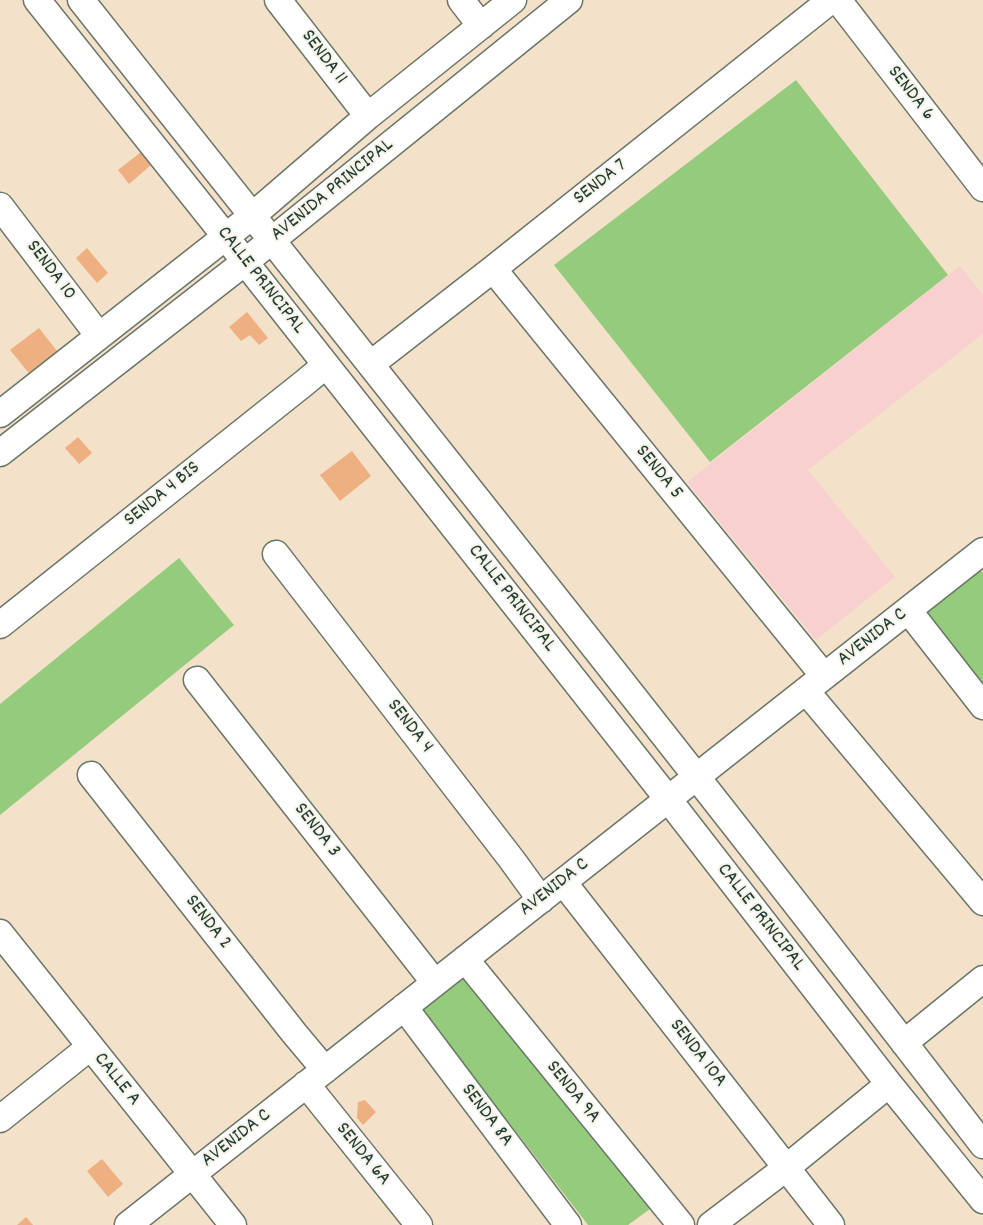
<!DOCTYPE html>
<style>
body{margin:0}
canvas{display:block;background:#f4e1c9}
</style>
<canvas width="983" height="1225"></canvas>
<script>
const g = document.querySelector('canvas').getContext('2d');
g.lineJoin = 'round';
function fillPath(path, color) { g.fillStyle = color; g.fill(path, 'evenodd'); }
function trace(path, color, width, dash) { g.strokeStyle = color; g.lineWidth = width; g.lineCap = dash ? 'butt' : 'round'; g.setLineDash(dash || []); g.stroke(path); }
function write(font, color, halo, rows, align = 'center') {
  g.font = font + ' Dekko,sans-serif'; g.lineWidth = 4; g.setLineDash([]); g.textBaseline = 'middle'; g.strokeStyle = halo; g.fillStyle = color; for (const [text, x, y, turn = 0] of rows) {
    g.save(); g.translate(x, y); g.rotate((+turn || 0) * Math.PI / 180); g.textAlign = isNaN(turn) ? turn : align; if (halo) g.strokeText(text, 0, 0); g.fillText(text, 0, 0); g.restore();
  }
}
fillPath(new Path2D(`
 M960,266L983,295V334L808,470L895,577L816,640L687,482Z`), '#f7d0cf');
fillPath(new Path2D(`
 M796,80L948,275L710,462L554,265Z
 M179,558L234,625L0,815V704Z
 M977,566L983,573V694L918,612Z
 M454,966L654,1206L628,1225H588L417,1003Z`), '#95cb7d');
fillPath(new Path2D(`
 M141,152L151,165L129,184L118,170Z
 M87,248L108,273L97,283L76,258Z
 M247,312L268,338L259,345L250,335L241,341L229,327Z
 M39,328L61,356L33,378L10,350Z
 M78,437L92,453L79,464L65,448Z
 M352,451L371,476L340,501L320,475Z
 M365,1100L376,1112L363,1125L357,1118L358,1102Z
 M102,1159L123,1184L108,1197L87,1171Z
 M26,1217L33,1225H17Z`), '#eeaf81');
const minor = new Path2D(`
 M37,0L226,237L245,262L668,799L889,1084L983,1200
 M81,0C383,381 687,760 983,1145
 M278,0L368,116
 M461,0L481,26
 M838,0L983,188
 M0,206L99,336
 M493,269L824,676
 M371,364L493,269L831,0
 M0,414L252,216L368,116L513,0
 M0,453L245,262L569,0
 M276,554L512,860L541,900
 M908,610L983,706
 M0,625L303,384L326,365
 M197,680L435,983
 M806,691L983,902
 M91,775L294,1033L325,1070
 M563,882L831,1225
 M0,933L233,1225
 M465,959L681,1225
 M404,1007L568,1225
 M904,1043L983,979
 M306,1084L419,1225
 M0,1119L90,1047
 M128,1225L983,551
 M711,1225L786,1168L889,1084`);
trace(minor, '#6a7668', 29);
trace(minor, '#fff', 26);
write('20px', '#1f3d34', '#f7f3e8', [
 ["SENDA 11",323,58,53],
 ["SENDA 6",910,94,52],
 ["SENDA 7",601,183,-38],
 ["AVENIDA PRINCIPAL",333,191,-39],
 ["SENDA 10",50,271,53],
 ["CALLE PRINCIPAL",260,281,52],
 ["SENDA 5",658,473,51],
 ["SENDA 4 BIS",163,495,-39],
 ["CALLE PRINCIPAL",511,599,52],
 ["AVENIDA C",873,638,-38],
 ["SENDA 4",409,727,52],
 ["SENDA 3",316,831,52],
 ["AVENIDA C",555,888,-38],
 ["CALLE PRINCIPAL",760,918,52],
 ["SENDA 2",207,923,52],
 ["SENDA 10A",697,1054,52],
 ["CALLE A",116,1080,51],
 ["SENDA 9A",572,1093,51],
 ["SENDA 8A",486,1116,53],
 ["AVENIDA C",237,1139,-38],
 ["SENDA 6A",362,1155,51]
]);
</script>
